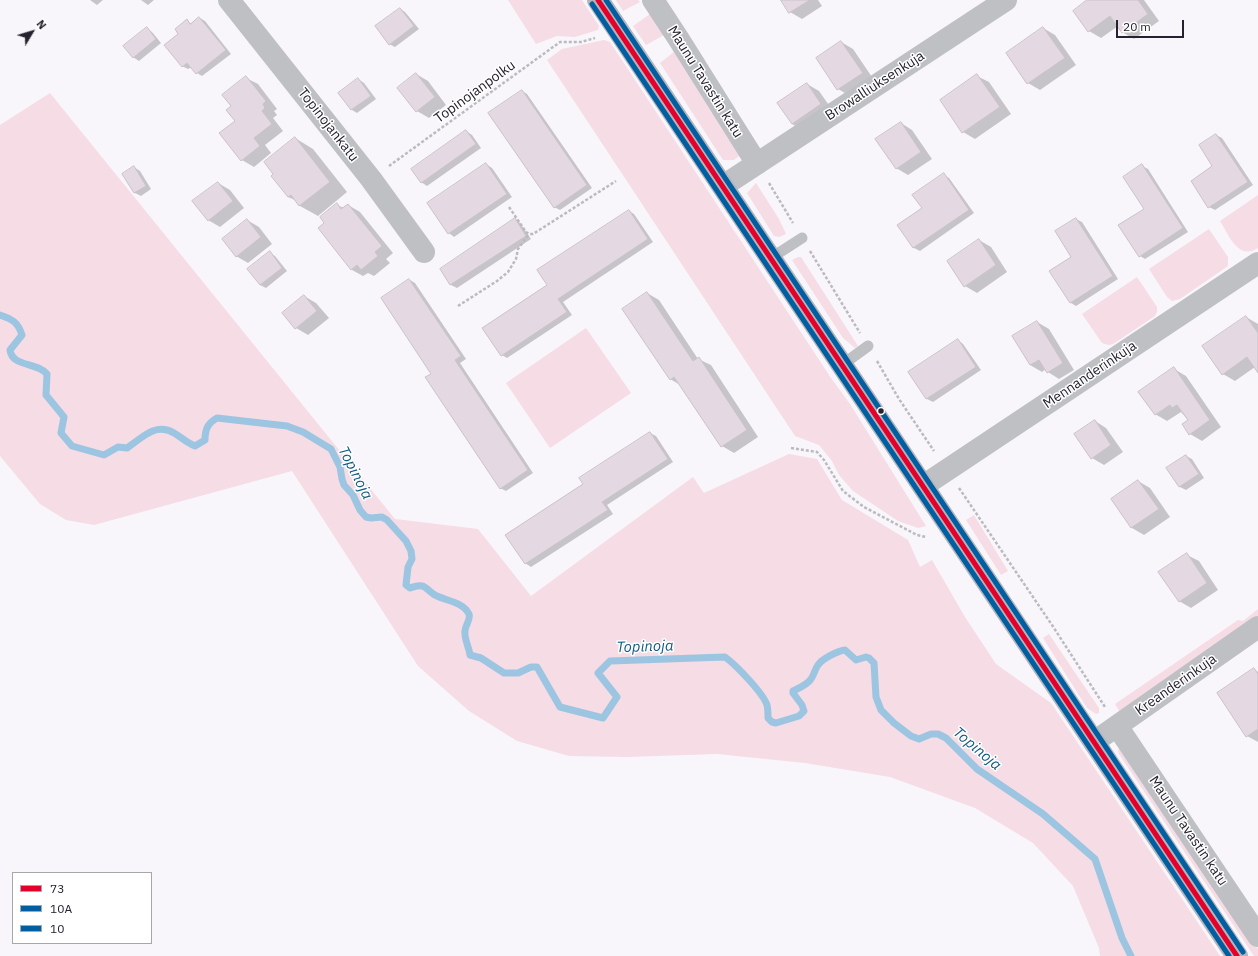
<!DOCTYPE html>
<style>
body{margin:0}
#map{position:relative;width:1258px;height:956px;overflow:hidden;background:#f8f6fa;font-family:"IBM Plex Sans",sans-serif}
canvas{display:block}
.legend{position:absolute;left:12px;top:872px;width:140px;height:72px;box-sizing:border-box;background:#fff;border:1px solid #a8a6ab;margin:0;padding:5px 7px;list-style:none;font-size:12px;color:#25212e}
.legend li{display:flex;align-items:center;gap:8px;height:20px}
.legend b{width:20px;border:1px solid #a8a6ab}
.north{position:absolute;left:12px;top:12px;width:40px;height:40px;-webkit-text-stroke:3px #fff;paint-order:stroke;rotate:52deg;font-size:11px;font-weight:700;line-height:16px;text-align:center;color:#25212e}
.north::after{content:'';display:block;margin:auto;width:14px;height:18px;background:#25212e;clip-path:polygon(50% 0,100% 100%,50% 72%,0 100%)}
.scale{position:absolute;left:1116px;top:20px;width:68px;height:18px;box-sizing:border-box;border:2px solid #25212e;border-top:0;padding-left:5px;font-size:12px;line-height:14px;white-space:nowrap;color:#25212e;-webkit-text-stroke:3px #fff;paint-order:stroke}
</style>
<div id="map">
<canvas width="1258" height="956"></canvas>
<ul class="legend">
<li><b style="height:5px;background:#e4002b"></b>73</li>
<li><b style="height:5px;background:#005ea1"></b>10A</li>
<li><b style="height:5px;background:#005ea1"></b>10</li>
</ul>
<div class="north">N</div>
<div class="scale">20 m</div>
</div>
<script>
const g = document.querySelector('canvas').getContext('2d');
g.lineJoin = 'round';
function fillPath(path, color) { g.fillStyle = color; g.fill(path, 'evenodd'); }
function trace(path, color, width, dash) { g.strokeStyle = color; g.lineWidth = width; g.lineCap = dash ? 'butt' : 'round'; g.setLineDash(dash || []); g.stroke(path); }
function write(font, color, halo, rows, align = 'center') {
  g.font = font + ' "IBM Plex Sans",sans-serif'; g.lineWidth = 3; g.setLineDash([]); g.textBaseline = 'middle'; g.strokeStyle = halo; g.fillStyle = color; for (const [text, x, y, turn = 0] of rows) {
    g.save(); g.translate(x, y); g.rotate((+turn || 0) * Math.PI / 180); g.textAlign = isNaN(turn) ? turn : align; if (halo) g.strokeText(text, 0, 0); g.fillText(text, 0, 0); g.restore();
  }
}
fillPath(new Path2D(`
 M508,0H582L599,26L598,30L575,37L557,36L536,44Z
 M616,0H638L640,2L623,11Z
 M650,14L664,35L646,45L633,26Z
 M604,40L610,42L831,378L850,404L926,526L918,528L898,521L853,491L839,475L832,461L819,445L795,436L547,60L562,49Z
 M674,52L739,156L734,160H723L660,63Z
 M50,93L395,519L478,529L531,596L693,477L704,493L789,454L817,459L842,500L908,540L920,567L932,560L965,617L996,664L1051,703L1220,956H1100L1099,948L1073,886L1033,843L975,808L890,777L805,763L717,754L627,757L569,756L517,741L469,711L418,666L292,471L94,525L66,520L40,504L0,456V125Z
 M756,183L779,219L786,234L779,237L774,236L747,193Z
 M1258,195V248C1238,261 1229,235 1220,221Z
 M1209,229L1228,257V266L1180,299L1172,301L1167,297L1149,269Z
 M798,257H801L858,346L855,348L843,338L792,260Z
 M1137,277L1157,307V312L1155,316L1113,344L1109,345L1102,343L1082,314Z
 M586,328L631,393L550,448L506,383Z
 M974,515L1008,571L1001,575L966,520Z
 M1258,609V619L1121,714L1115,704L1238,620L1243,621Z
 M1049,634L1099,708V713L1096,714L1087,708L1043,638Z
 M1120,749L1125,751L1258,949V956H1254L1119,754L1118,750Z`), '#f6dce4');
fillPath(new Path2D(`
 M90,0H103L97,5Z
 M141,0H154L148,5Z
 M782,0H818L822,6L802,19L790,12Z
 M1089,0H1144L1159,21L1134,39L1122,32L1118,26L1101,38L1089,31Z
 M400,9L405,12L419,29L395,47L389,44Z
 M200,18L205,21L231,54L202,76L197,73L192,67L188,69L182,66L179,34L187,21L192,24Z
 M1043,28L1055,35L1076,65L1040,90L1028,83Z
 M147,29L152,32L161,43L139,61L133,57Z
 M841,42L853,49L874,80L850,96L838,89Z
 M416,74L428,81L446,105L429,118L417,111Z
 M977,76L989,82L1011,114L975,139L963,132Z
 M246,78L258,84L277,109L274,111L277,115L273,118L283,131L265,145L271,153L254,167L242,160L221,133L236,121L232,106Z
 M358,79L364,83L376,99L357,113L352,110L339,93Z
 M807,84L819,91L833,111L804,131L792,124Z
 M522,91L527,94L592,188L560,210L554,207Z
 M901,123L912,130L932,159L908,175L896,168Z
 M466,131L472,135L481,148L427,186L421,182Z
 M1216,135L1222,138L1253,185L1215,210L1209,207Z
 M295,138L313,149L347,192L318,216L300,206L297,201L288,197Z
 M486,164L492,168L512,197L454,237L449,233Z
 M1142,166L1148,169L1188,232L1145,259L1140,256L1145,209Z
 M134,167L140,171L151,189L141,196L135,193L123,175Z
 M944,175L949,178L974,213L920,251L914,248L898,225L923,208Z
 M218,183L230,190L244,208L220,227L208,220Z
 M337,205L344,208L348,205L360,212L393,253L386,259L390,263L374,276L368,273L363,276L352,270L325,223Z
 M629,211L634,214L653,242L563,302L572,315L507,358L502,355L548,285Z
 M515,219L520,223L531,239L457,288L451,285L441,269Z
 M1076,219L1082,222L1118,279L1076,306L1071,303L1051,271L1073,257Z
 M247,220L259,227L272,244L248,263L236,256Z
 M979,240L991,247L1007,272L977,293L965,286Z
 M270,253L275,256L287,271L266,288L260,285Z
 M410,280L415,283L466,359L460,363L533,473L506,491L500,488L432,374Z
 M647,293L659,300L698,359L711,365L758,437L734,453L722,446L682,386L670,379Z
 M304,296L316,303L329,318L308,335L296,328L283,313Z
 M1246,317L1258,324V371L1255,367L1235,381L1223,374Z
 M1037,322L1049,329L1074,370L1059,379L1048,372L1046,369L1042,372L1030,365Z
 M958,340L963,344L981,370L933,402L927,399L909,372Z
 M1174,369L1186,376L1221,427L1202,441L1190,434L1189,421L1181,412L1167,421L1155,414Z
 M1095,421L1106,428L1123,452L1104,465L1092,458Z
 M650,433L656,436L673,462L607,505L613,514L531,567L525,563L585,484Z
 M1186,456L1192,459L1204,478L1186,490L1180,487L1168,468Z
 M1138,481L1150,488L1170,517L1144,535L1132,528L1112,499Z
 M1187,555L1199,561L1218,590L1191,608L1179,601Z
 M1254,669L1258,672V742L1247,736Z`), '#0003');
trace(new Path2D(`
 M0,315C12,319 18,322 22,335L10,350C12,367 37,362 47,374L46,395L64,417L61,433L72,446L104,455L118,447L127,448C142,438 155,422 174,433C181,437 187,443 195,446L205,440C205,429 208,423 217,418L287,426L303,432L331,449L340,467L342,479L344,485L353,495L360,510L366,517L371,518L382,517L387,520L406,541L411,551L412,559L408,567L406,585L410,588C413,587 418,585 422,586C427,587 431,594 437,596C447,601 463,602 469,614C471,620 465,625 465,631C464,639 469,647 470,655L481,658L504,673H518L531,667H537L560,707L603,718L617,697L598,673L610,661L725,657C736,665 763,693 767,705C768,709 768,714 768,718L772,722L776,723L799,716L804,711L802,705L793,693V691C799,688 807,685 811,679C814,675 815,669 818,665C822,659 837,651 845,650L856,660L866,657L869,658L874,663L876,697L881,710L894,723L911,736L919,739L931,734H938L946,738L977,769L1043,814L1095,859L1122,938L1131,956`), '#9cc5e2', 7);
const building = new Path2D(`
 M781,0H810L789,13Z
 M1087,0H1138L1148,14L1122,33L1110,16L1088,32L1073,11Z
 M400,8L414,26L389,45L375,26Z
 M199,17L226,50L196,74L187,63L182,67L164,45L178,34L175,29L187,19L190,24Z
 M147,27L156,39L133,58L123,46Z
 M1043,27L1065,58L1027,84L1006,53Z
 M841,41L863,73L837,90L816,58Z
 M416,73L435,97L416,112L397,88Z
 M977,74L1000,107L962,133L940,100Z
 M246,76L266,101L263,104L265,108L262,111L272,124L254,138L260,146L241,161L219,133L235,121L226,110L231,106L222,95Z
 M358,78L371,96L351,110L338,93Z
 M807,83L821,104L792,124L777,103Z
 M522,90L587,185L554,208L488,113Z
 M901,122L921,152L896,169L875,139Z
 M466,130L476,144L421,183L411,169Z
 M1216,134L1248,182L1208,208L1191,181L1212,166L1199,145Z
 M295,137L330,182L299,206L291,195L288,197L271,176L273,174L264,162Z
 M486,163L507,194L448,234L427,203Z
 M1142,164L1183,228L1139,257L1118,225L1144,209L1123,177Z
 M134,166L146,186L134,193L122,174Z
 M944,173L969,210L913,248L897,225L922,208L912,195Z
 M218,182L233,201L208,221L192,201Z
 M337,203L341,209L348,204L382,246L375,252L378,256L361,270L357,265L351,270L318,228L324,223L320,217Z
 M629,210L648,239L558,299L567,312L501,356L482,328L547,285L537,270Z
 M515,218L526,236L450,285L440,269Z
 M1076,218L1113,276L1070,303L1049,271L1071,257L1055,231Z
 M247,219L261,237L236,257L222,239Z
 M979,239L996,265L964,287L947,261Z
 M270,251L282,268L260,285L247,269Z
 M409,279L461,356L455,360L528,470L500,489L425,377L431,374L381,298Z
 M647,292L693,361L699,357L747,430L721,447L674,377L670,380L622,309Z
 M304,295L317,311L295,329L282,313Z
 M1246,316L1258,333V373L1247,357L1222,375L1202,346Z
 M1037,321L1063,363L1047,373L1039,360L1030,365L1012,336Z
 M958,339L976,367L926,399L908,372Z
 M1174,367L1210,420L1189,435L1182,424L1188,420L1177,405L1172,408L1170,405L1155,415L1138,392Z
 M1095,420L1111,445L1091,459L1074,434Z
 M650,432L668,459L602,502L608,510L525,564L505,535L583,484L579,478Z
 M1186,455L1199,474L1179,487L1166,468Z
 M1138,480L1159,509L1131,528L1111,499Z
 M1187,553L1207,583L1179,602L1158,572Z
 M1254,668L1258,674V729L1246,737L1217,693Z`);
fillPath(building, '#e4d9e3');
trace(building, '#c9c2c8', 1);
trace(new Path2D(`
 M389,166L560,42H581L595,38
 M769,183L793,223
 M509,207L526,232L529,234H533L616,181
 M810,251L860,333
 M458,306L497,281L508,272L516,259L518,249L529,234
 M877,361L899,399L934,451
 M791,448L817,452L824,460L843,491L864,507L917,535L926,537
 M959,488L1052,625L1105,707`), '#bbbabe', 2.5, [3, 2]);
trace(new Path2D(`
 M771,258L802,238
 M842,365L868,346`), '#bec0c4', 11);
trace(new Path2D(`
 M229,0L371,179L424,252
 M653,0L678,38L757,164
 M723,186L1006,0
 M923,486L1258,263
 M1117,726L1258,936
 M1094,742L1258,627`), '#bec0c4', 22);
trace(new Path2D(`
 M598,0L1237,956`), '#b3b5bb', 22);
trace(new Path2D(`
 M598,0L1237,956`), '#e4002b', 5);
trace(new Path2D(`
 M592,4L1229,956`), '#005ea1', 5);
trace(new Path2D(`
 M606,0L1243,952`), '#005ea1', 5);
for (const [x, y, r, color] of [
 [881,411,3.5,"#25212e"]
]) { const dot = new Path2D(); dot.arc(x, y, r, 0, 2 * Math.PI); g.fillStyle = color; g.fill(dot); trace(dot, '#fff', 1.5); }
write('14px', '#25212e', '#fff', [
 ["Maunu Tavastin katu",705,82,58],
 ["Browalliuksenkuja",875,86,-33],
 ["Topinojanpolku",475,92,-36],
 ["Topinojankatu",328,125,52],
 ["Mennanderinkuja",1090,375,-34],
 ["Kreanderinkuja",1176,685,-35],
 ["Maunu Tavastin katu",1188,831,56]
]);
write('italic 15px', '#115a80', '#fff', [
 ["Topinoja",355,473,63],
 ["Topinoja",645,647,-2],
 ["Topinoja",977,749,40]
]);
</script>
